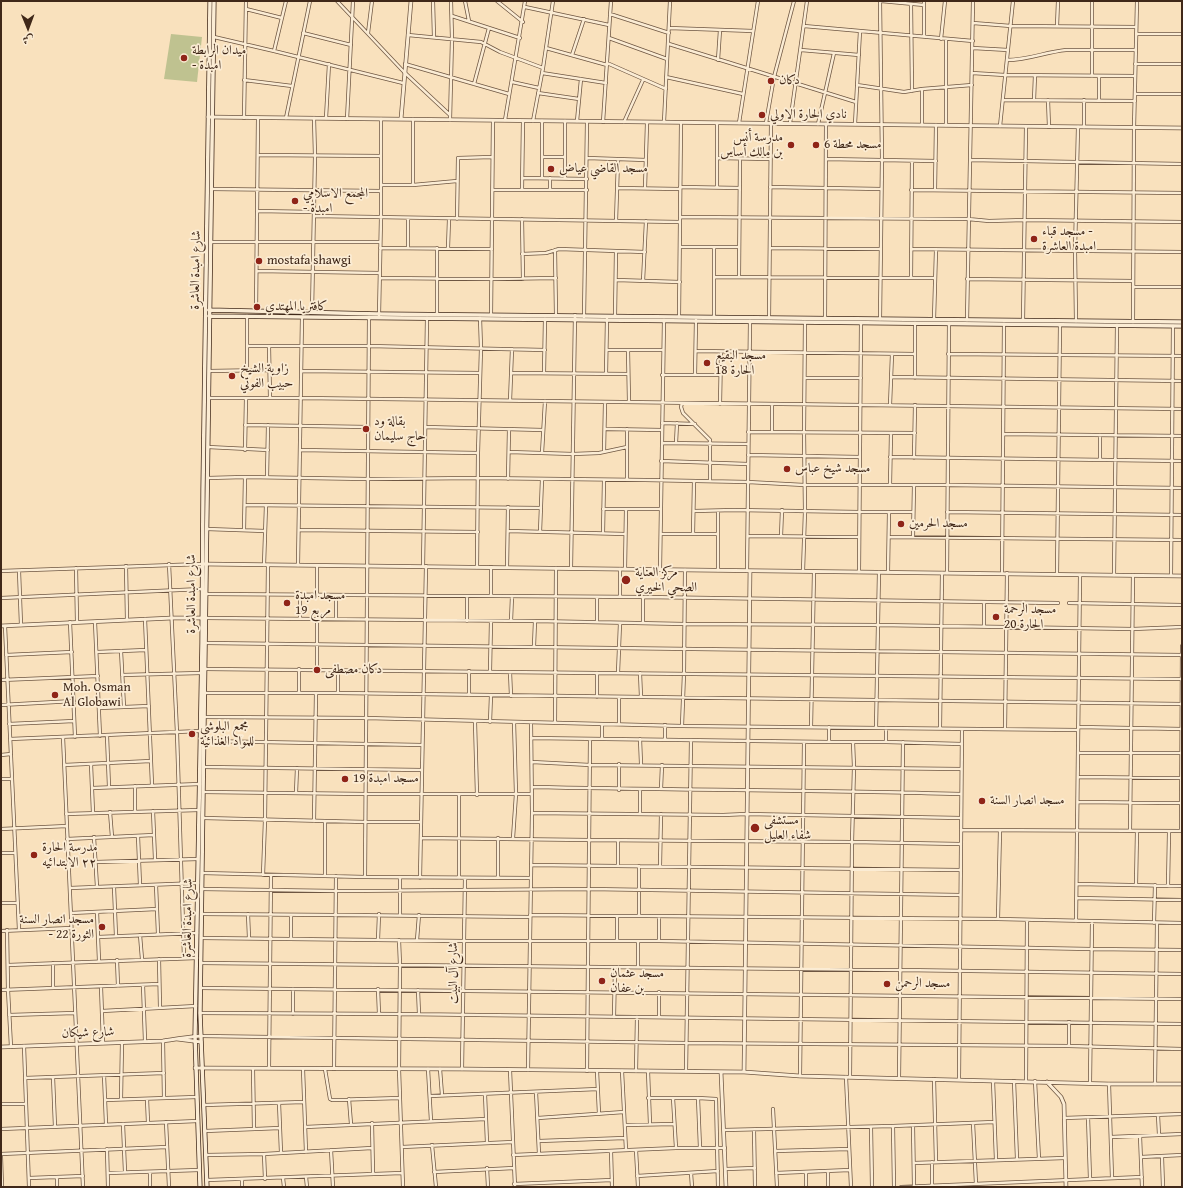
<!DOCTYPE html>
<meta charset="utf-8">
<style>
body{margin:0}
#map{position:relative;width:1183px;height:1188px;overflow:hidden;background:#f9e1bd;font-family:"Gentium Book Plus",Amiri,serif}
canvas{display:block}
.frame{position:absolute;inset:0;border:2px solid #402819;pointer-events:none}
.north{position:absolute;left:8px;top:8px;width:40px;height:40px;-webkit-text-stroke:3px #fbecd4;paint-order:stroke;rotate:179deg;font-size:11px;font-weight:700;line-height:16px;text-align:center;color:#402819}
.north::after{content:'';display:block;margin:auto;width:14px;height:18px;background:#402819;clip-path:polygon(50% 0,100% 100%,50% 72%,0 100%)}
</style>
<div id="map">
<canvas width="1183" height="1188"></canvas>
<div class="frame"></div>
<div class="north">ش</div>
</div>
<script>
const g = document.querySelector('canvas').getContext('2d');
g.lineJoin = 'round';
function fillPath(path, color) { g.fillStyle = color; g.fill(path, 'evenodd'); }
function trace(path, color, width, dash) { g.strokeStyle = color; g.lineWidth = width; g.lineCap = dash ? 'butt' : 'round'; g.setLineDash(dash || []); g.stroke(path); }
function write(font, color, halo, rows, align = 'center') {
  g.font = font + ' "Gentium Book Plus",Amiri,serif'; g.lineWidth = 3.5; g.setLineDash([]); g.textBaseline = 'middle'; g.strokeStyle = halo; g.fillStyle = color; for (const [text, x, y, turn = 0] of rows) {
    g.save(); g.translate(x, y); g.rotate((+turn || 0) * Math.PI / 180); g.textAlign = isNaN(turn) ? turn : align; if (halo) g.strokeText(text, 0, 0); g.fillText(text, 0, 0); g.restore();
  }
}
fillPath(new Path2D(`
 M171,34L202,37L197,82L164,79Z`), '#bfc290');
const minor = new Path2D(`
 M337,1L404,72L450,115
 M433,1L434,37
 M465,1L469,21
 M497,1L523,22
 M880,1L882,159L880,319
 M881,1L924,5
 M911,4L912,91
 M525,7L609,25
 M246,9L282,18
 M610,14L669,33
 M452,16L520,38
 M973,23L1011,26L1136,27
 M804,26L973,41
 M1057,26L1058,1
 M669,28L753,31
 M303,33L351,45
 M368,33L372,1
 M1136,34H1182
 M408,35L481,42L500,52L543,68
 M214,37L274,51L403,83
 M924,37V1
 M609,38L667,59
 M941,39L945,1
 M669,44L856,102
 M546,48L607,65
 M973,48L1008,50
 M801,50L859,55
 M274,51L286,1
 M572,55L584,19
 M718,60L720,30
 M1007,60C1029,60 1045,52 1066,50H1136
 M607,63L666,89
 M405,64L509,94
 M1135,64H1182
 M542,73L606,83
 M972,73L1005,75L1135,76
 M1092,76V1
 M666,77L743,94
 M244,80L292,86
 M512,82L539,88
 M474,84L489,28
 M857,85L904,92L922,89L972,85
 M538,93L579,99
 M1135,94H1182
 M1003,100L1135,101
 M1034,100L1035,75
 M1048,100L1049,127
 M1099,100V76
 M244,118L246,1
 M286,118L310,1
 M326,118L329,64
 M347,119L353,1
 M450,120L452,39L451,1
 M505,120L525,1
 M533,121L543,68L553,1
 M565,121V178
 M577,121L581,79
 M603,122L611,1
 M624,122L643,80
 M664,122L670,1
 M717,123V187
 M739,123L758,1
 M766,123L774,77L794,1
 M790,123L807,1
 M818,124L834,53
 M855,124L860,31
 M922,125V89
 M946,125V39
 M1000,126L1013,1
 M1084,127V100
 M258,155L381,156
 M542,157H565
 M587,158L646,160
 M717,158L770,159
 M826,159L936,161
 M970,160L1182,164
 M522,178L587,179
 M542,178V121
 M550,178V190
 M381,185H413L457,181
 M413,185V119
 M680,187L740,188
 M770,187L881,189
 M617,188L680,189
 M645,188L647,123
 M212,189L381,191
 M493,190H587
 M522,190L523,121
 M911,190L1182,193
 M935,190L936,125
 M257,211L314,212
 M314,216L680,222
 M680,217L968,219L989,221L1025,220L1182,222
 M408,219V248
 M457,219L458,158L492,157
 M522,219L523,279
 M616,221L618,160
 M211,242H380
 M680,247H739
 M380,248L492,249
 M448,248L449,219
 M770,248L880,249
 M911,249L1182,252
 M555,250L556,315
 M522,254L546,253L559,249L645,252
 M257,271L380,273
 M739,276L740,159
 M714,277L935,278
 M380,278L492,279L556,278
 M911,278L912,161
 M967,279L1133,281
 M616,280L680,282
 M643,281L646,221
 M1133,287H1182
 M256,311L258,118
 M312,312L315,156L314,118
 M437,314V248
 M379,315L381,217V119
 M491,315L493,121
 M615,316L616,251
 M584,317L587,122
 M679,317L681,123
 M714,317V247
 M769,318L771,123
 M825,318L826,124
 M934,319L936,250
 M967,320L973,1
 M1023,320L1026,127
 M1076,321L1075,251L1078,127
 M1133,322L1134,128L1137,1
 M915,323V378
 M247,346H369L545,350
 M269,346L270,398
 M607,350H663
 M628,350L629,402
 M696,351L915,354
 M948,354L1182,356
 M247,370V316
 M209,371L269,370
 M302,371L480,373
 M511,373L628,374
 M544,373L545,319
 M606,374L607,319
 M662,375H720
 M695,375L696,320
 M891,377L1182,381
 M805,378H861
 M209,398H301L1182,409
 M510,401L512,349
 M682,403L681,407L683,413L710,440V481
 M720,404L721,352
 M890,405L892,354
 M662,423L695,424
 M245,425L368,427
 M425,427L543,430
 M606,429L662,430
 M748,432L915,433
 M772,432V404
 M1004,434L1182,436
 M662,443L748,444
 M676,443L677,423
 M208,447L268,450
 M245,450L246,398
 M300,450L478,453
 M509,452L573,454L599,453L627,447
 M604,452L605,403
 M542,453L545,401
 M748,455L860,457
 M890,457L1182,461
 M914,458L915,405
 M1100,459V435
 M661,461L748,464
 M267,477L268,425
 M208,478L245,477L367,479L479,478L645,480L748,482L804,485H946L1182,488
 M508,479L509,429
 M627,480V429
 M890,485L891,433
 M245,505L541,508
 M603,509H661
 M694,511L735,510L859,512H913
 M947,512L1182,515
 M207,529L265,531
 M244,530L245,477
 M299,530L478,532
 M508,531L625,534
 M540,532L542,479
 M603,533L604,480
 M661,534H718
 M693,534L694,481
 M748,536L859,537
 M781,536L782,510
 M889,537L1182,540
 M913,537L914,485
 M169,564L177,733L184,958
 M264,565L266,505
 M298,565L302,317
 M126,566L127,620
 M317,566V594
 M423,567L427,318
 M477,567L478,453L481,348L480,318
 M507,567L508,507
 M76,568L77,622
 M571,568L575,315
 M620,569V597
 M625,569L626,509
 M660,569L664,320
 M718,570V511
 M1,571L202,564
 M19,571L21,625
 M747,571L750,321
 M803,571L805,511L804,432L805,322
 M859,572L861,323
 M888,572L889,512
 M947,573L949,323
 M1002,573L1004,324
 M1057,574L1060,325
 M1114,575L1117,325
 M1171,575L1173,326
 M207,594L643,597L1058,603
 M467,596V621
 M491,596V567
 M597,597V622
 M1,598L202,589
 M984,603V627
 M1069,603L1182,605
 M206,618L535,621L685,624L877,625L1133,629L1182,627
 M300,618V594
 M145,619L152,785
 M336,619V595
 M511,621L512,596
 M70,622L75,737
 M95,622L100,736
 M643,623V597
 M5,626L19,930
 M206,643L1182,655
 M534,646L535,621
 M121,651L124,707
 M97,652L146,650
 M6,655L72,652
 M206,669L1182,679
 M317,669V618
 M338,669V693
 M469,671V695
 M490,671L491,621
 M510,672L511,696
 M597,673V697
 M618,673L620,623
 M640,673L641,697
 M122,675L201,673
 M1,680L98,676
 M205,693H338L1182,704
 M299,693V669
 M1,705L74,701
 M99,708L149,706
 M205,717L366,718L682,726L1078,730
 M475,722L477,795
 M490,722L491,695
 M555,723L556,568
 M9,724L74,721
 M602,724V739
 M619,724V697
 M682,726L684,673L685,570
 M811,727L814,572
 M1079,727L1182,729
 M876,728L879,572
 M940,728L942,573
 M1005,729L1007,573
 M107,736L109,787
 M63,737L83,1187
 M531,738L829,742H886L962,744
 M10,739L200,731
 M640,739L641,764
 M665,740V725
 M205,741L422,745
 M829,742V727
 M886,742V728
 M1078,753H1182
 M1,755L11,754
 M532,762L590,765L961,769
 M91,764L93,813
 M64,765L151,761
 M204,767L422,770
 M1078,777L1181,778
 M1,779H12
 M135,786V812
 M532,787C675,790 818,790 961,794
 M92,788L200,784
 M640,789V814
 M661,789L662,765
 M619,790V764
 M204,792L366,794H532
 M296,793L297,768
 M1078,802L1182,803
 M153,811L155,859
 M110,812L112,837
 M532,813L723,815L746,814L961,818
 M66,814L199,810
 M204,818L366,822H421
 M314,821L316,693
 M1,829L67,826
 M961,830L1182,831
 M1130,831L1133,575
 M1181,831L1182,646
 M138,836L140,885
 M94,837L97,887
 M421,838L589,840L852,842L960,844
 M498,838V878
 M513,838L516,794L514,722
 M67,839L154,835
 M618,840V866
 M1,853H15
 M96,862L198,859
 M531,865L960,870
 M639,866V916
 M660,866L661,814
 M203,873L365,877L531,878
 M263,875L265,820L268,565
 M325,875V821
 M365,877L369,317
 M420,878L426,566
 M459,878V795
 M1077,884L1182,886
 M156,885L158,934
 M1136,885L1137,831
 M1168,886L1169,832
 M114,887L116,936
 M70,888L198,883
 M202,889L336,891L589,889L960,895
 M1077,898L1182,900
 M1,903H17
 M97,912L99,961
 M71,913L157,909
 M202,914C311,915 421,915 530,917
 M248,914L249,938
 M400,914V877
 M530,915L998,919L1182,923
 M617,916V941
 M998,919L1000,830
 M1076,921L1080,575
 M1154,923L1155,885
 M7,930L8,990L11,1047
 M1,931L71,928
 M140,935L142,959
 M98,937L197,933
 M202,938L464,941H659L1091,949L1182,950
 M291,938V915
 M378,940L379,914
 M399,940L400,965L399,1069L403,1187
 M417,940L419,915
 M659,941V917
 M159,959L160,1008
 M117,960L118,986
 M53,963V988
 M201,963L901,970L1182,974
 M8,965L197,958
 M638,967V941
 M143,985L145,1041
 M101,987L103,1043
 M201,988L1182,999
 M378,989L379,1014
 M1,990L159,984
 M418,990L419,1014
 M659,992V1017
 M102,1011L196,1006
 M200,1013L400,1014L1182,1024
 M293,1014V989
 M9,1015L75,1013
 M614,1017L615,967
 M201,1036L686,1043L1069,1046L1182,1049
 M163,1041L164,1098
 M24,1046L29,1187
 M1069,1046V1022
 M269,1068L271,875
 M253,1069L254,1129
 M303,1069L306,1152
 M325,1069L330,1099L332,1100L400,1098
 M334,1069L336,876
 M428,1069L431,1121
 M440,1069L442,1095
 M462,1069L465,878
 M510,1070L515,1187
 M528,1070L532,813L531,722
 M587,1071L590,739
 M597,1071L599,1114
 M622,1071L626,1150
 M636,1071L637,1017
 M648,1071L650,1124
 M686,1071L691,740
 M104,1075L106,1124
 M800,1076L804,742
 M53,1077L55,1127
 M846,1077L851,1187
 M850,1077L852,842L854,767L853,742
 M25,1078L164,1073
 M899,1078L903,742
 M934,1079L936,1162
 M959,1079L962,729
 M993,1081L996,1160
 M1014,1081L1017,1159
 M1026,1081L1027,920
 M1035,1081L1039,1159
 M1090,1083L1092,922
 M1109,1084L1112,1178
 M1155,1084L1157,923
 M536,1092L539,1154
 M485,1094L487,1143
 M430,1096L598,1089
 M648,1098H698L716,1099L718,1187
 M673,1098L676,1148
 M698,1098L700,1148
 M121,1099L122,1042
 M147,1099L148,1123
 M349,1099L351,1124
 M105,1100L197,1097
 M279,1103L281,1153
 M1,1104H26
 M204,1105L304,1102
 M773,1109L777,1187
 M1158,1115L1159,1135
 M1088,1117L1090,1179
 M538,1118L624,1112
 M1064,1118L1182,1114
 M166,1122L169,1187
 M372,1123L373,1173
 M973,1123L976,1184
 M123,1124L125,1172
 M625,1125L674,1124
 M893,1126L894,1187
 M913,1126L914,1186
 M305,1127L486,1119
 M871,1127L872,1187
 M1,1129L198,1121
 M724,1130L893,1126L994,1122
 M754,1130L755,1187
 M205,1131L280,1128
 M1140,1136L1142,1187
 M1111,1137L1182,1134
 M539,1141L625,1138
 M432,1145L436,1187
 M402,1147L513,1142
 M107,1149L108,1187
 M331,1150L333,1187
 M636,1150L638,1187
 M611,1151L612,1187
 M775,1151L849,1149
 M1,1154L167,1147
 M264,1154L265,1179
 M206,1155L264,1154L372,1148
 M513,1155L676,1148H725
 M1,1157L2,1187
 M1141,1157L1182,1155
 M1162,1157L1163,1187
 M932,1162V1186
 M914,1163L1065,1158
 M487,1168L488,1187
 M726,1169L755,1168
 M828,1171V1187
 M150,1172V1187
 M434,1172L514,1168
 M806,1172V1187
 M108,1173L199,1170
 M691,1173L692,1187
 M776,1173L850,1170
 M637,1176L718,1171
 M57,1177V1187
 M306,1177L307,1187
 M29,1178L83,1176
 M283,1178L284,1187
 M207,1180L402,1173
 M242,1180V1187
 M514,1184L612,1180
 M901,1187L1142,1177`);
const tertiary = new Path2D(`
 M208,117L1182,128
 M401,119L411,1
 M204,564L1182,576
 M750,571L744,1072L800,1076L1109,1084H1182
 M1,626L172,618H203
 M177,1039L201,1042
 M1,1047L163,1041C176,1039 187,1037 201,1036
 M195,1068L462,1069L744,1072
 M721,1072L726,1187
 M1047,1082L1061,1097L1064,1104L1066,1187`);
const secondary = new Path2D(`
 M209,310L379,314L1182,322
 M209,316L1182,326
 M200,1187L195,1036L202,643L203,488L210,1
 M207,1187L200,1013L214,1`);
trace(minor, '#6e5642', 4);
trace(tertiary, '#6e5642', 4.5);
trace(secondary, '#402819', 5);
trace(minor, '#fbecd4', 2.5);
trace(tertiary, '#fbecd4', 3);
trace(secondary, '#fbecd4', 3.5);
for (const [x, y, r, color] of [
 [184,58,4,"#8f2418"],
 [771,81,4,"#8f2418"],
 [762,115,4,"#8f2418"],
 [791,145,4,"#8f2418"],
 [816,145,4,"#8f2418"],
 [551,169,4,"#8f2418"],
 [295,201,4,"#8f2418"],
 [1034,239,4,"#8f2418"],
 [259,261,4,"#8f2418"],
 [257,307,4,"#8f2418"],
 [707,363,4,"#8f2418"],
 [232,376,4,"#8f2418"],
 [366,429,4,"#8f2418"],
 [787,469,4,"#8f2418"],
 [901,524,4,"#8f2418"],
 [626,580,5,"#8f2418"],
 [287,603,4,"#8f2418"],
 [996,617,4,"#8f2418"],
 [317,670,4,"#8f2418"],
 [55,695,4,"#8f2418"],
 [192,734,4,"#8f2418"],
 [345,779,4,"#8f2418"],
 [982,801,4,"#8f2418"],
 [755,828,5,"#8f2418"],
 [34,855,4,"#8f2418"],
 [102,927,4,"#8f2418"],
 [602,981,4,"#8f2418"],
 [887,984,4,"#8f2418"]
]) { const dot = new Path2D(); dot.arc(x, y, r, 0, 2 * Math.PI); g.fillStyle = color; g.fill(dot); trace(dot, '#fbecd4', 1.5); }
write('13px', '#402819', '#fbecd4', [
 ["ميدان الرابطة",192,51],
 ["- امبدة",192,66],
 ["دكان",779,81],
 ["نادي الحارة الاولي",770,115],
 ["مدرسة أنس",783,138,"right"],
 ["بن مالك أساس",783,153,"right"],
 ["مسجد محطة 6",824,145],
 ["مسجد القاضي عياض",559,169],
 ["المجمع الاسلامي",303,194],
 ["- امبدة",303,209],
 ["مسجد قباء -",1042,232],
 ["امبدة العاشرة",1042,247],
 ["mostafa shawgi",267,261],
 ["كافتريا المهتدي",265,307],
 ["مسجد البقيع",715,356],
 ["الحارة 18",715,371],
 ["زاوية الشيخ",240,369],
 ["حبيب الفوتي",240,384],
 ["بقالة ود",374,422],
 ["حاج سليمان",374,437],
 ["مسجد شيخ عباس",795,469],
 ["مسجد الحرمين",909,524],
 ["مركز العناية",635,573],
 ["الصحي الخيري",635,588],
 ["مسجد امبدة",295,596],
 ["مربع 19",295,611],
 ["مسجد الرحمة",1004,610],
 ["الحارة 20",1004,625],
 ["دكان مصطفى",325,670],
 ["Moh. Osman",63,688],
 ["Al Globawi",63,703],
 ["مجمع البلوشي",200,727],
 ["للمواد الغذائية",200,742],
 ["مسجد امبدة 19",353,779],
 ["مسجد انصار السنة",990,801],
 ["مستشفى",764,821],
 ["شفاء العليل",764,836],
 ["مدرسة الحارة",42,848],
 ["٢٢ الابتدائيه",42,863],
 ["مسجد انصار السنة",94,920,"right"],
 ["- الثورة 22",94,935,"right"],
 ["مسجد عثمان",610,974],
 ["بن عفان",610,989],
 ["مسجد الرحمن",895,984]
], 'left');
write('13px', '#402819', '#fbecd4', [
 ["شارع امبدة العاشرة",196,270,-89],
 ["شارع امبدة العاشرة",192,594,-90],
 ["شارع امبدة العاشرة",188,918,-89],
 ["شارع آل البيت",454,973,-90],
 ["شارع شيكان",88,1033,-2]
]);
</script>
